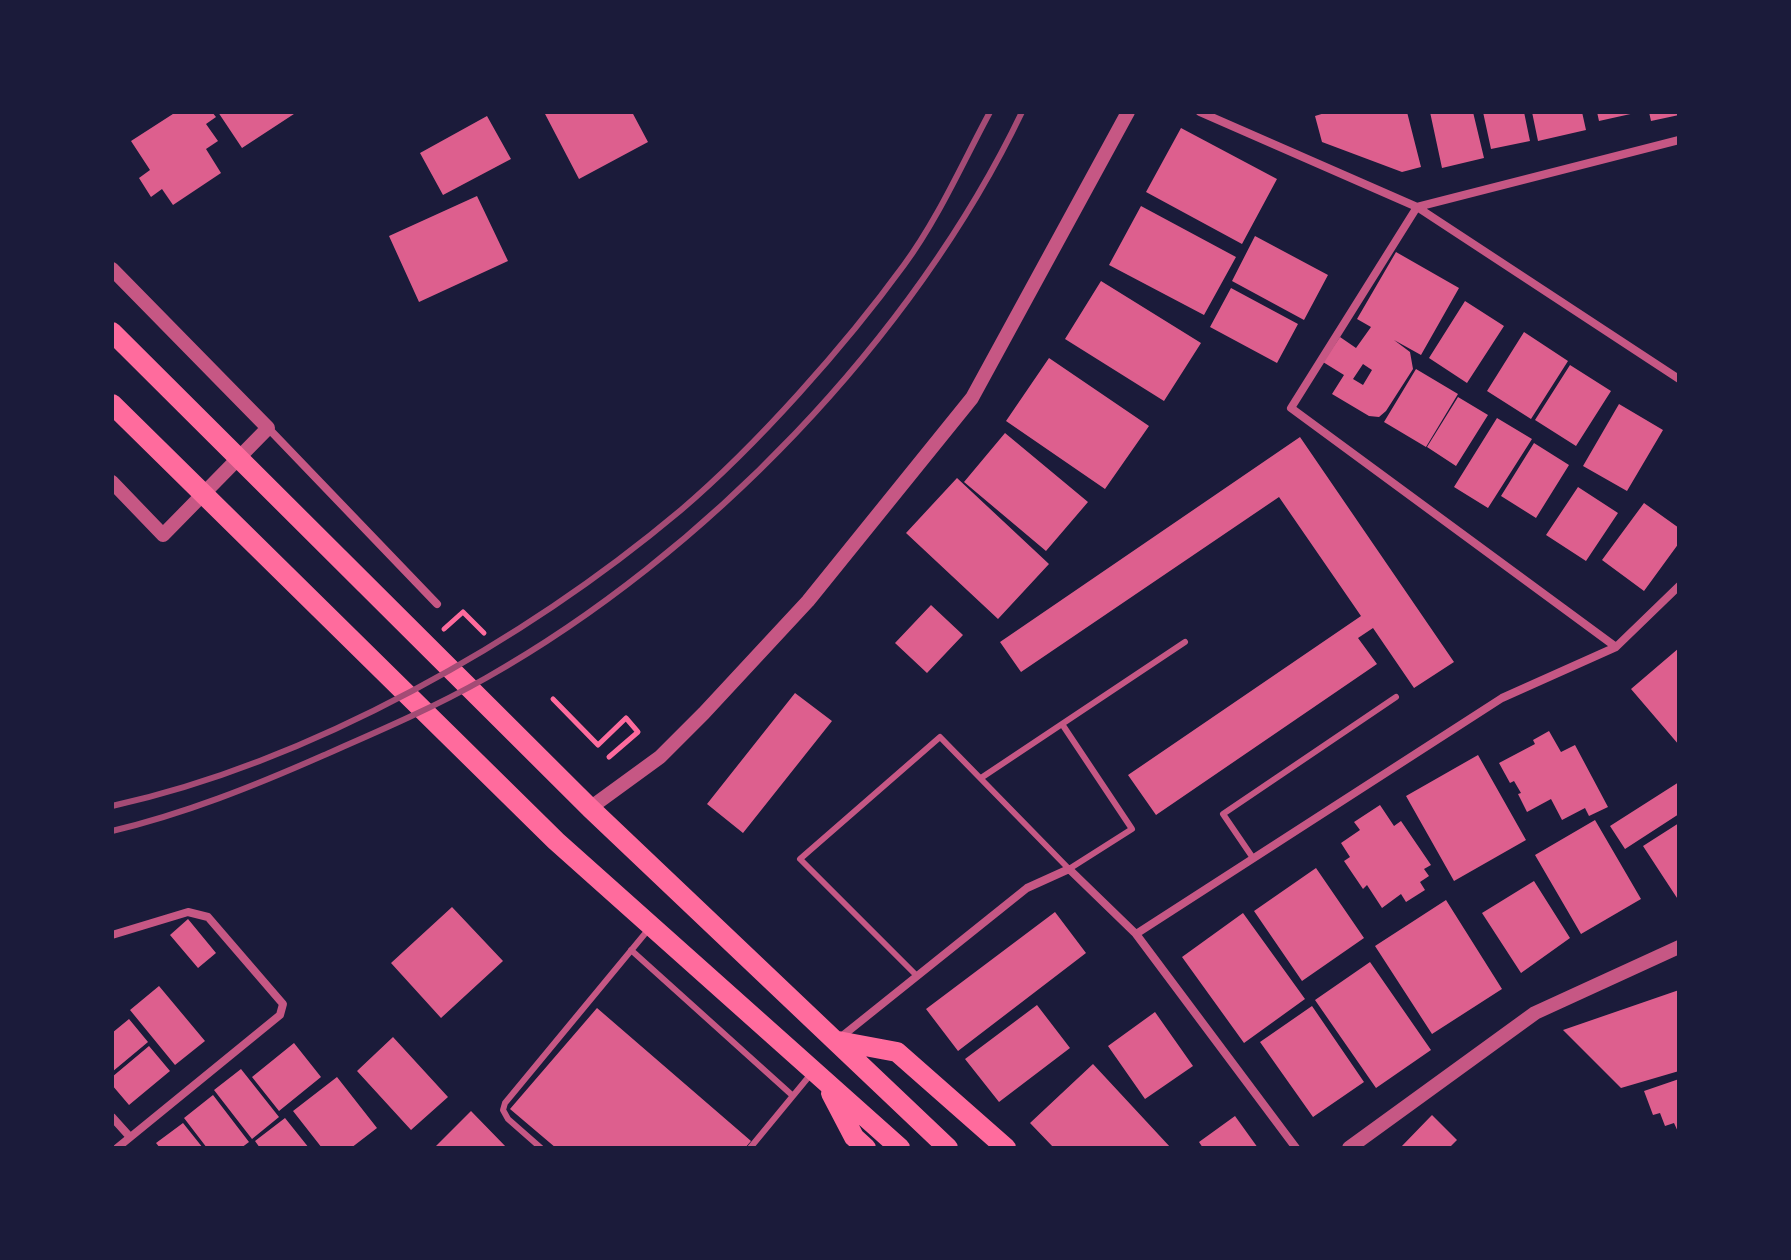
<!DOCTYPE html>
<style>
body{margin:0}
#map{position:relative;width:1791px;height:1260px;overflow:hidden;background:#1b1b3a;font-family:Commissioner,sans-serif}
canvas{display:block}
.frame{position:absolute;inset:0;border:114px solid #1b1b3a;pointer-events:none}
</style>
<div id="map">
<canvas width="1791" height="1260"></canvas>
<div class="frame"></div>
</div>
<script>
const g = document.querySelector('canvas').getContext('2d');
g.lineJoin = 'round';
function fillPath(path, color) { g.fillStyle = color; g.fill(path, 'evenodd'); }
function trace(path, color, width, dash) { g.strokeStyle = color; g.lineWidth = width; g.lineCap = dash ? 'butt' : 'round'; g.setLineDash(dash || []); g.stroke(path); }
fillPath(new Path2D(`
 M176,112H212L216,117L206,124L218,141L206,149L221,173L173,205L162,189L151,197L139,178L150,170L131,141Z
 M218,112H297L242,148Z
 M544,112H632L648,142L579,179Z
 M1328,112H1407L1421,167L1402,172L1322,142L1315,116Z
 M1430,112H1473L1484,158L1442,168Z
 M1483,112H1524L1530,141L1491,149Z
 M1532,112H1582L1586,130L1538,141Z
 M1597,112H1635V113L1599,121Z
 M1649,112H1679V115L1651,121Z
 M487,116L511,159L443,195L420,153Z
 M1181,128L1277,179L1242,244L1146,192Z
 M477,196L508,261L419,302L389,236Z
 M1141,206L1236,257L1204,315L1109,265Z
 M1255,236L1328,275L1304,320L1232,281Z
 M1396,252L1459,288L1421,355L1394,340L1410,352L1413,369L1386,411L1379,417L1369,416L1332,394L1344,375L1323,362L1340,337L1356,348L1371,327L1357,319ZM1363,364L1372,370L1363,385L1353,379Z
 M1101,281L1201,343L1164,401L1065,339Z
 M1231,288L1298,324L1277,363L1210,327Z
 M1465,301L1504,326L1467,383L1429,358Z
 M1524,332L1568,361L1531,419L1487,391Z
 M1049,358L1149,426L1105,489L1006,421Z
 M1570,365L1611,391L1576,446L1535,420Z
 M1416,369L1458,394L1426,447L1384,422Z
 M1458,397L1488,415L1456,466L1427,447Z
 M1619,404L1663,430L1627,491L1583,466Z
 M1497,418L1532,439L1488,508L1454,487Z
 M1005,433L1088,502L1046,551L964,482Z
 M1300,437L1454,662L1414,688L1373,628L1358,638L1377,664L1156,815L1128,775L1361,616L1279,497L1021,672L1000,642Z
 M1534,443L1569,465L1536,518L1501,496Z
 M957,478L1049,564L998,619L906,533Z
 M1578,487L1618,513L1586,561L1546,535Z
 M1644,503L1679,528V543L1644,591L1602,560Z
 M931,605L963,635L927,673L895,643Z
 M1679,648V745L1631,689Z
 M795,693L832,721L743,833L707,804Z
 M1549,731L1561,752L1575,745L1608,807L1589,816L1585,808L1562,820L1551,799L1527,812L1518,794L1521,793L1514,781L1510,783L1499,763L1535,744L1533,740Z
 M1478,755L1526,840L1454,881L1406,796Z
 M1679,782V814L1625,849L1610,826Z
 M1380,805L1394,826L1401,821L1431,865L1424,869L1429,876L1420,882L1425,890L1406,902L1401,894L1382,908L1367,885L1363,889L1344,861L1350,857L1341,843L1360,830L1354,822Z
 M1595,820L1641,899L1581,934L1535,855Z
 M1679,823V901L1643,846Z
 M1316,868L1364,938L1302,981L1254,911Z
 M1534,881L1570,938L1521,973L1482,913Z
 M1446,900L1502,989L1432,1034L1375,946Z
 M452,907L503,961L441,1018L391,963Z
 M1055,912L1086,953L958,1051L926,1009Z
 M1243,913L1305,999L1244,1043L1182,957Z
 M188,919L216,953L198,968L170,935Z
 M1370,962L1431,1050L1376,1088L1315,1000Z
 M159,986L205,1041L175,1065L130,1010Z
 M1679,990V1071L1621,1088L1563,1030Z
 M1037,1005L1070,1048L999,1102L965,1059Z
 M1312,1006L1364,1082L1313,1117L1260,1042Z
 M597,1008L751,1141L745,1148H556L510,1109Z
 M1155,1012L1193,1066L1145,1099L1108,1046Z
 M129,1019L148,1042L112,1072V1033Z
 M393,1037L448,1097L411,1130L357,1071Z
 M294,1043L321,1077L279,1111L252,1077Z
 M149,1046L170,1071L129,1105L112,1085V1077Z
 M1093,1064L1171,1148H1054L1030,1123Z
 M241,1069L279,1117L252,1139L214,1090Z
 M337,1077L377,1128L351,1148H322L293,1111Z
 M1679,1079V1134L1674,1123L1665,1126L1660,1113L1653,1115L1644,1091Z
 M213,1095L249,1142L241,1148H207L184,1118Z
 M471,1111L507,1148H434Z
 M1432,1115L1457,1140L1449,1148H1400Z
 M1235,1116L1258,1148H1203L1199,1142Z
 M285,1118L309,1148H260L255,1141Z
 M183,1123L203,1148H160L156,1143Z`), '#dd5f8e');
trace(new Path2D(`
 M444,629L463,612L484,633
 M553,699L598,745L626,718L638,732L609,757`), '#ff6b9d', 5);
trace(new Path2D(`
 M981,778L1185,642
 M1253,858L1223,814L1396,697
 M631,950L793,1096
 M916,975L800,859L940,737L1069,869L1132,829L1062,724
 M541,1148L508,1119L503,1110L505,1103L648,930
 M750,1148L811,1074`), '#c65784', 6);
trace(new Path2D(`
 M1200,112L1417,207L1679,379
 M268,428L437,604
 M1616,647L1291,408L1417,207L1679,140
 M1136,934L1502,698L1616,647L1679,586
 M112,935L188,912L208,917L283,1004L280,1015L117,1148
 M841,1037L1027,888L1069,869L1136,934L1296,1148
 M112,1117L130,1137`), '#c65784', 8);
trace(new Path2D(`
 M112,269L268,428L163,535L112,482
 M590,808L660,757L704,713L808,601L972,398L1128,112
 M1349,1148L1535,1013L1679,947`), '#c65784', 14);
trace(new Path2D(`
 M112,332L590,808L948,1148
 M112,404L556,841L900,1148
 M838,1041L897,1052L1006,1148
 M831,1093L854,1137L866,1148`), '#ff6b9d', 20);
trace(new Path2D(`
 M112,806C311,762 525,641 681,510C757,445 845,346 904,265C938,219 963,162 990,112
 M112,831C184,814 254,786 322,756C377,732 433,708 486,678C704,555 914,338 1022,112`), '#a44b75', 6);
</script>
